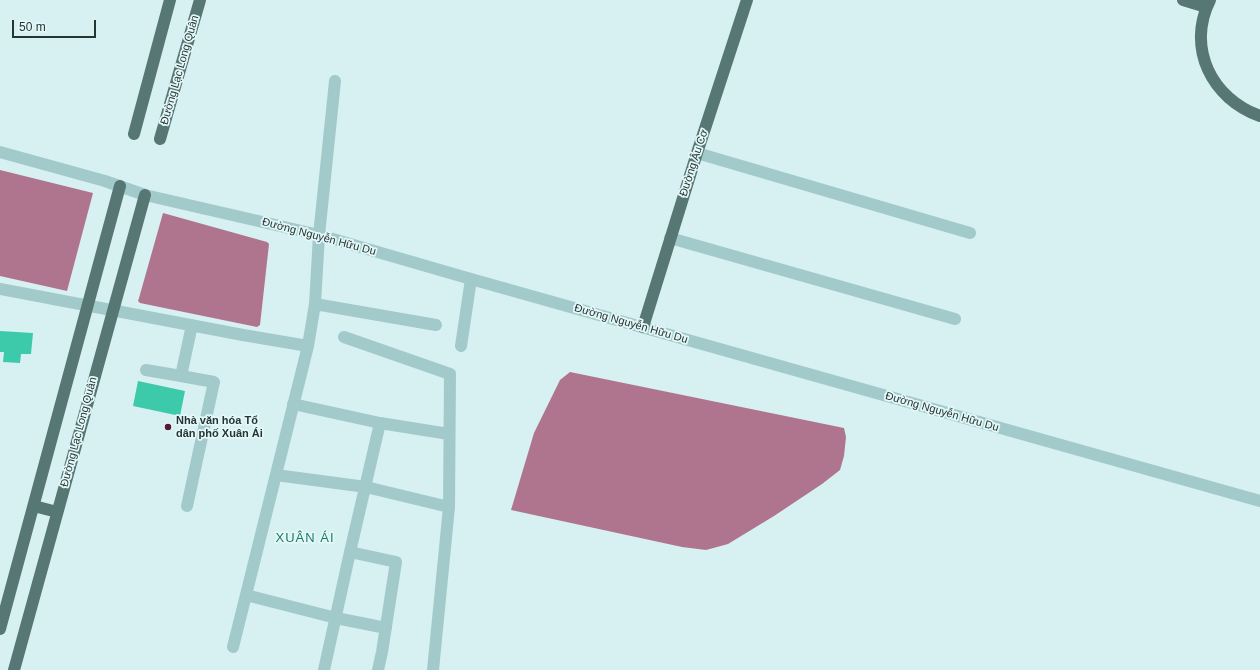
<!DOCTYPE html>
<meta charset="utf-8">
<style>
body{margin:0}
#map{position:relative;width:1260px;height:670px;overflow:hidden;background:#d7f0f2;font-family:Arial,sans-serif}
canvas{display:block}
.scale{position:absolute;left:12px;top:20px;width:84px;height:18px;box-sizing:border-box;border:2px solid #253532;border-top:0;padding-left:5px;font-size:12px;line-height:14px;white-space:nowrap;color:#253532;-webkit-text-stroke:3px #e4f8fa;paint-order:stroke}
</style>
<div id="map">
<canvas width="1260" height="670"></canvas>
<div class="scale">50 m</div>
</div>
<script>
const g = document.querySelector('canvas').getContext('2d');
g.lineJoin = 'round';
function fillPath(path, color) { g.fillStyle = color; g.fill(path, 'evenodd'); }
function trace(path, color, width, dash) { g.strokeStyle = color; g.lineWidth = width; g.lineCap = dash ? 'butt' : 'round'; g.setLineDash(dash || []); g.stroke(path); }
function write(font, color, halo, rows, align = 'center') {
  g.font = font + ' Arial,sans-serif'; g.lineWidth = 3.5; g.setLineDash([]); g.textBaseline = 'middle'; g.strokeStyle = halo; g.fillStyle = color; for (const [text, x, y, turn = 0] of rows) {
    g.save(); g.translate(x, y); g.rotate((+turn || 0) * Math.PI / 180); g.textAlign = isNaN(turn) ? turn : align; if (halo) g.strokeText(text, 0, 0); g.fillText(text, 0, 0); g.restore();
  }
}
fillPath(new Path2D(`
 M0,170L93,193L67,291L0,276Z
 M163,213L267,242L269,244L260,325L257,327L140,303L138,301L139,298Z
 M570,372L844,428L846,437L844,456L840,470L822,484L774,516L728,544L706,550L682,547L511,510L534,433L560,380Z`), '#b0758e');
fillPath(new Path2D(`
 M0,331L33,333L31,354H21L20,363L3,362L4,352H0Z
 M138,381L185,391L180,416L133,406Z`), '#3dcaab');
trace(new Path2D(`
 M0,152L105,181L145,195L319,235L471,279L1260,501
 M697,153L970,233
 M670,238L955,319
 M0,289L243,335L308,346
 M315,304L436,325
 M344,337L450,374L449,507L433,670
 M461,346L471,279
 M146,370L181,376
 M293,404L380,423L449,434
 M276,475L366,487L449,507
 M187,506L214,382L181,376L192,325
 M350,552L396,562L382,652L378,670
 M246,595L336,618L386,628
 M233,647L308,346L315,304L319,235L335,81
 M324,670L350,552L380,423`), '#a3caca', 12);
trace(new Path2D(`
 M1183,0L1206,7
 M1210,0C1186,48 1212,99 1260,116
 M134,134L170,0
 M160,139L200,0
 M643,327L697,153L747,0
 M34,506L57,512
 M0,629L120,186
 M14,670L145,195`), '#567773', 12);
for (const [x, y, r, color] of [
 [168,427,4,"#571a32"]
]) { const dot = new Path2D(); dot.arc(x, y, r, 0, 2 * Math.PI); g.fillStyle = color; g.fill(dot); trace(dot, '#e4f8fa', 1.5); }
write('11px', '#253532', '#e4f8fa', [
 ["Đường Lạc Long Quân",180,70,-74],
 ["Đường Âu Cơ",694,163,-72],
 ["Đường Nguyễn Hữu Du",319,237,15],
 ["Đường Nguyễn Hữu Du",631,324,16],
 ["Đường Nguyễn Hữu Du",942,412,16],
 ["Đường Lạc Long Quân",79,432,-75]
]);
write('bold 11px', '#253532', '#e4f8fa', [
 ["Nhà văn hóa Tổ",176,421],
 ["dân phố Xuân Ái",176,434]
], 'left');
g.letterSpacing = '1px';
write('13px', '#1b7a66', '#e4f8fa', [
 ["XUÂN ÁI",305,538]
]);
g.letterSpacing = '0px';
</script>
